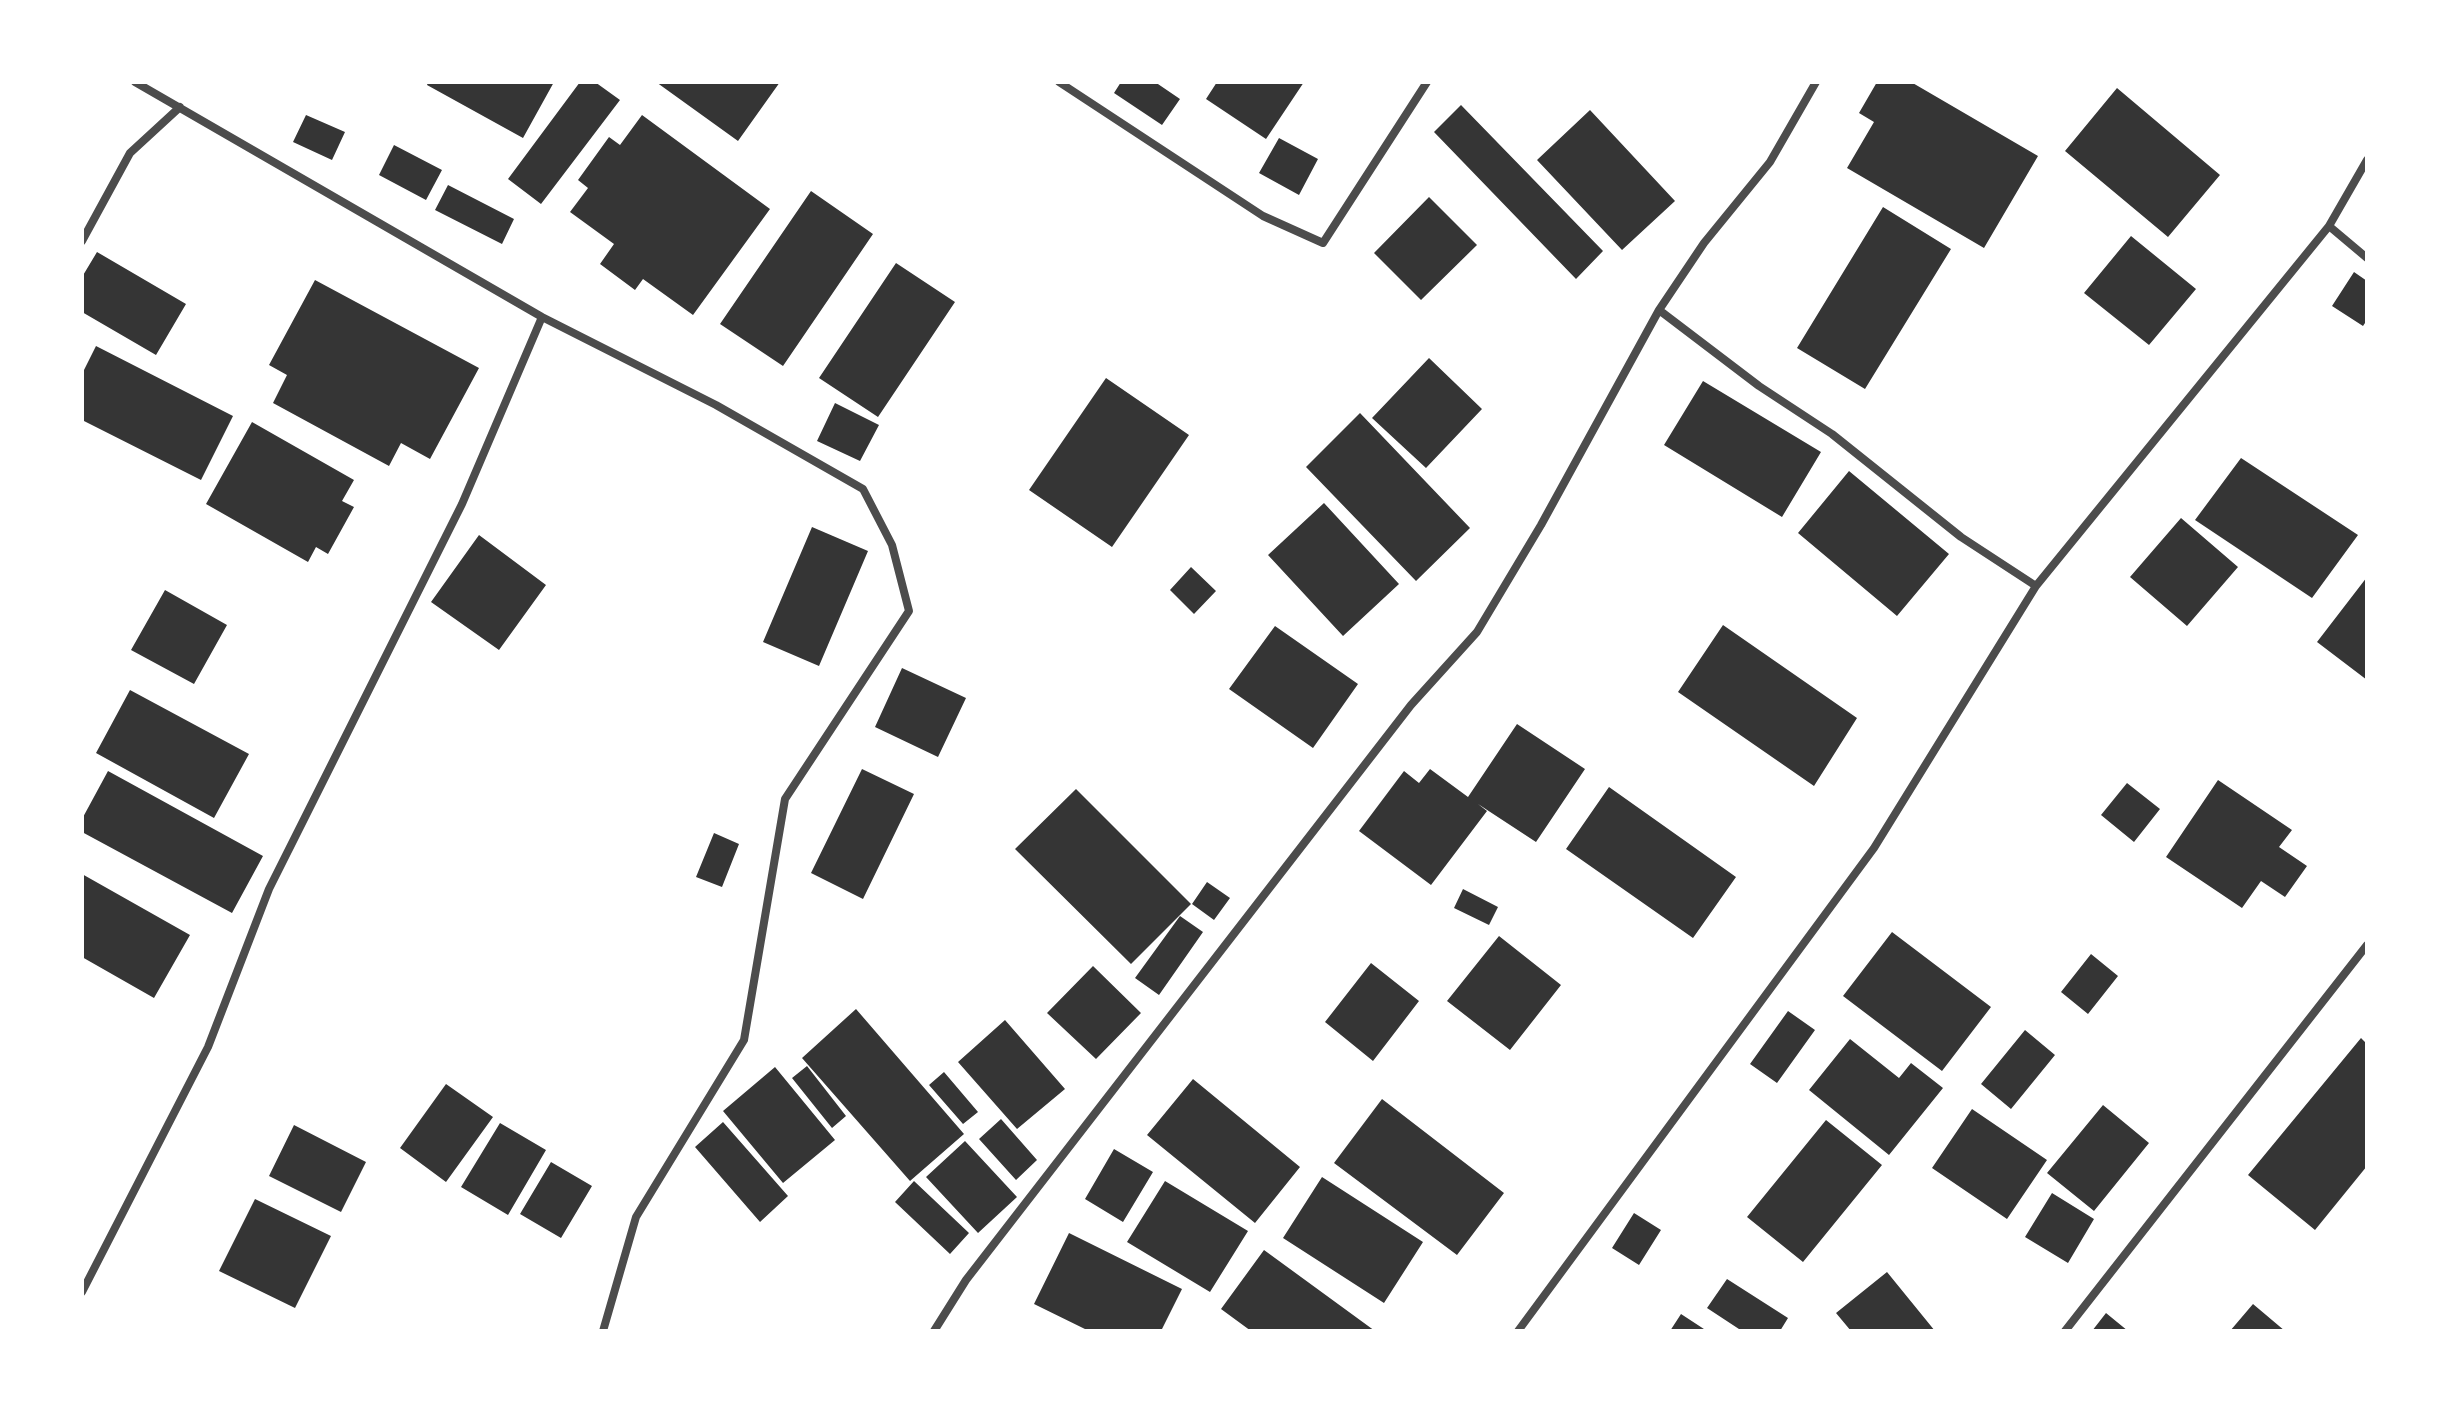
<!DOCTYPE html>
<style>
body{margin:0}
#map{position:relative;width:2449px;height:1413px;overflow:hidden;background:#fff;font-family:"Titillium Web",sans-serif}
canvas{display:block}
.frame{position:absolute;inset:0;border:84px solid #fff;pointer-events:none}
</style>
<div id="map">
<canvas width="2449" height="1413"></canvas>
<div class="frame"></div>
</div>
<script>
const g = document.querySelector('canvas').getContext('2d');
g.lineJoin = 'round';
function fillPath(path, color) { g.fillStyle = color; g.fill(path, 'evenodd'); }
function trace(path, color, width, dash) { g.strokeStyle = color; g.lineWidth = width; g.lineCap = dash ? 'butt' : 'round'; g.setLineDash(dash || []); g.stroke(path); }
fillPath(new Path2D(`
 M428,82H554L523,138L427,85Z
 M580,82H595L620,100L541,204L508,179Z
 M656,82H780L738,141Z
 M1121,82H1155L1180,99L1162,125L1114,93Z
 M1217,82H1304L1266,139L1206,99Z
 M1877,82H1911L2038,156L1984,248L1847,168L1874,122L1859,113Z
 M2117,88L2220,175L2168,237L2065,151Z
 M1461,105L1603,251L1576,279L1434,132Z
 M1590,110L1675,201L1622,250L1537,160Z
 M306,115L345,132L332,160L293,142Z
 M642,115L770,209L693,315L643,279L635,290L600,264L614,244L570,212L588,188L578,180L609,137L620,145Z
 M1279,138L1318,159L1299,195L1259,173Z
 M394,145L442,170L426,200L379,175Z
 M448,185L514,219L502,244L435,210Z
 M811,191L873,234L783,366L720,324Z
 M1429,197L1477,245L1421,300L1374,253Z
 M1883,207L1951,249L1865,389L1797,348Z
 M2131,236L2196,289L2149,345L2084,293Z
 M97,252L186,304L156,355L82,312V277Z
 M896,263L955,302L878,417L819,378Z
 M2354,272L2367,281V320L2363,326L2332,306Z
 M315,280L479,368L430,459L401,443L389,466L273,403L287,375L269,365Z
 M96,346L233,416L201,480L82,420V374Z
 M1429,358L1482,409L1426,468L1372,418Z
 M1106,378L1189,435L1112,547L1029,490Z
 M1703,381L1821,452L1782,517L1664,445Z
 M835,403L879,425L860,461L817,441Z
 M1360,413L1470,528L1416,581L1306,467Z
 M252,422L354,480L342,501L354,507L328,554L316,547L308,562L206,504Z
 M2241,458L2358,535L2312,598L2195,520Z
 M1849,471L1949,554L1897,616L1798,533Z
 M1324,503L1399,584L1343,636L1268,555Z
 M2181,518L2238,567L2187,626L2130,577Z
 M812,527L868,551L819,666L763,642Z
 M479,535L546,585L499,650L431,602Z
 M1191,567L1216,591L1194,614L1170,590Z
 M2367,577V680L2317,642Z
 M165,590L227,625L194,684L131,650Z
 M1723,625L1857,718L1814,786L1678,692Z
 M1275,626L1358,684L1313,748L1229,689Z
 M902,668L966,698L938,757L875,727Z
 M130,690L249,754L214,818L96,753Z
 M1517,724L1585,769L1536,842L1478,804L1487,811L1431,885L1359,831L1404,771L1419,783L1430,769L1468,797Z
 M862,769L914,794L863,899L811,873Z
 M108,771L263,856L232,913L82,832V819Z
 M2218,780L2292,830L2279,847L2307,866L2285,897L2261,881L2242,908L2166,857Z
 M2127,783L2160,809L2134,842L2101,815Z
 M1609,787L1736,877L1693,938L1566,849Z
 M1076,789L1191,904L1131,964L1015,849Z
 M714,833L739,844L722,887L696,877Z
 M82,874L190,935L154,998L82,957Z
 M1207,882L1230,898L1214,920L1192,904Z
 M1463,889L1498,907L1489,925L1454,908Z
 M1180,916L1203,932L1159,995L1135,978Z
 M1892,932L1991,1007L1942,1071L1843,996Z
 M1499,936L1561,985L1510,1050L1447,1001Z
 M2091,954L2118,976L2088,1014L2061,992Z
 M1371,963L1419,1001L1373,1061L1325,1022Z
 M1093,966L1141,1013L1096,1059L1047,1013Z
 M856,1009L964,1134L910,1181L802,1058Z
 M1788,1011L1815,1030L1777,1083L1750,1064Z
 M1005,1020L1065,1089L1017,1129L958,1062Z
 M2025,1030L2055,1055L2011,1109L1981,1084Z
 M2361,1038L2367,1044V1166L2315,1230L2248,1175Z
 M1850,1039L1899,1078L1911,1063L1943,1088L1889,1155L1809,1090Z
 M807,1066L846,1116L832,1128L792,1078Z
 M775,1067L835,1140L783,1183L723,1111Z
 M944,1072L978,1112L963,1124L929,1085Z
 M1193,1079L1300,1167L1255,1223L1147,1135Z
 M446,1084L493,1117L446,1182L400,1148Z
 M1382,1099L1504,1193L1457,1255L1334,1163Z
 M2103,1105L2149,1143L2094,1211L2047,1173Z
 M1972,1109L2047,1160L2007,1219L1932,1168Z
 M1001,1119L1037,1160L1016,1180L979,1139Z
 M1826,1120L1882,1165L1803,1262L1747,1217Z
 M723,1122L788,1196L760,1222L695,1147Z
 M500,1123L546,1150L508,1215L461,1187Z
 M294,1125L366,1162L341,1212L269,1176Z
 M965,1141L1017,1197L978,1233L926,1177Z
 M1114,1149L1153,1172L1123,1222L1085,1199Z
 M551,1162L592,1186L561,1238L520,1214Z
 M1322,1177L1423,1242L1384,1303L1283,1238Z
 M914,1181L969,1233L950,1254L895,1202Z
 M1165,1181L1248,1231L1210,1292L1127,1242Z
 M2052,1193L2094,1219L2068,1263L2025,1237Z
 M255,1199L331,1236L295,1308L219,1271Z
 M1634,1213L1661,1230L1639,1265L1612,1248Z
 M1069,1233L1182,1289L1161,1331H1089L1034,1304Z
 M1264,1250L1375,1331H1251L1221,1309Z
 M1887,1272L1935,1331H1851L1836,1313Z
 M1727,1279L1788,1318L1780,1331H1742L1707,1308Z
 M2253,1304L2285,1331H2230Z
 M2106,1313L2128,1331H2092Z
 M1681,1314L1707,1331H1670Z`), '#353535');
trace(new Path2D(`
 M135,82L542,317L716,405L863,489L892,545L909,611L785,799L744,1040L636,1217L603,1331
 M1059,82L1263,216L1323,243L1427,82
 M2329,226L2367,258
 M82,241L130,153L180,107
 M1659,310L1759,386L1832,434L1961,537L2036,586
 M82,1292L208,1047L269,889L462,504L542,317
 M934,1331L966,1280L1411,705L1477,632L1541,525L1659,310L1704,243L1770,162L1816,82
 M1518,1331L1874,848L2036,586L2329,226L2367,160
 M2065,1331L2367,945`), '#4c4c4c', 8);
</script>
